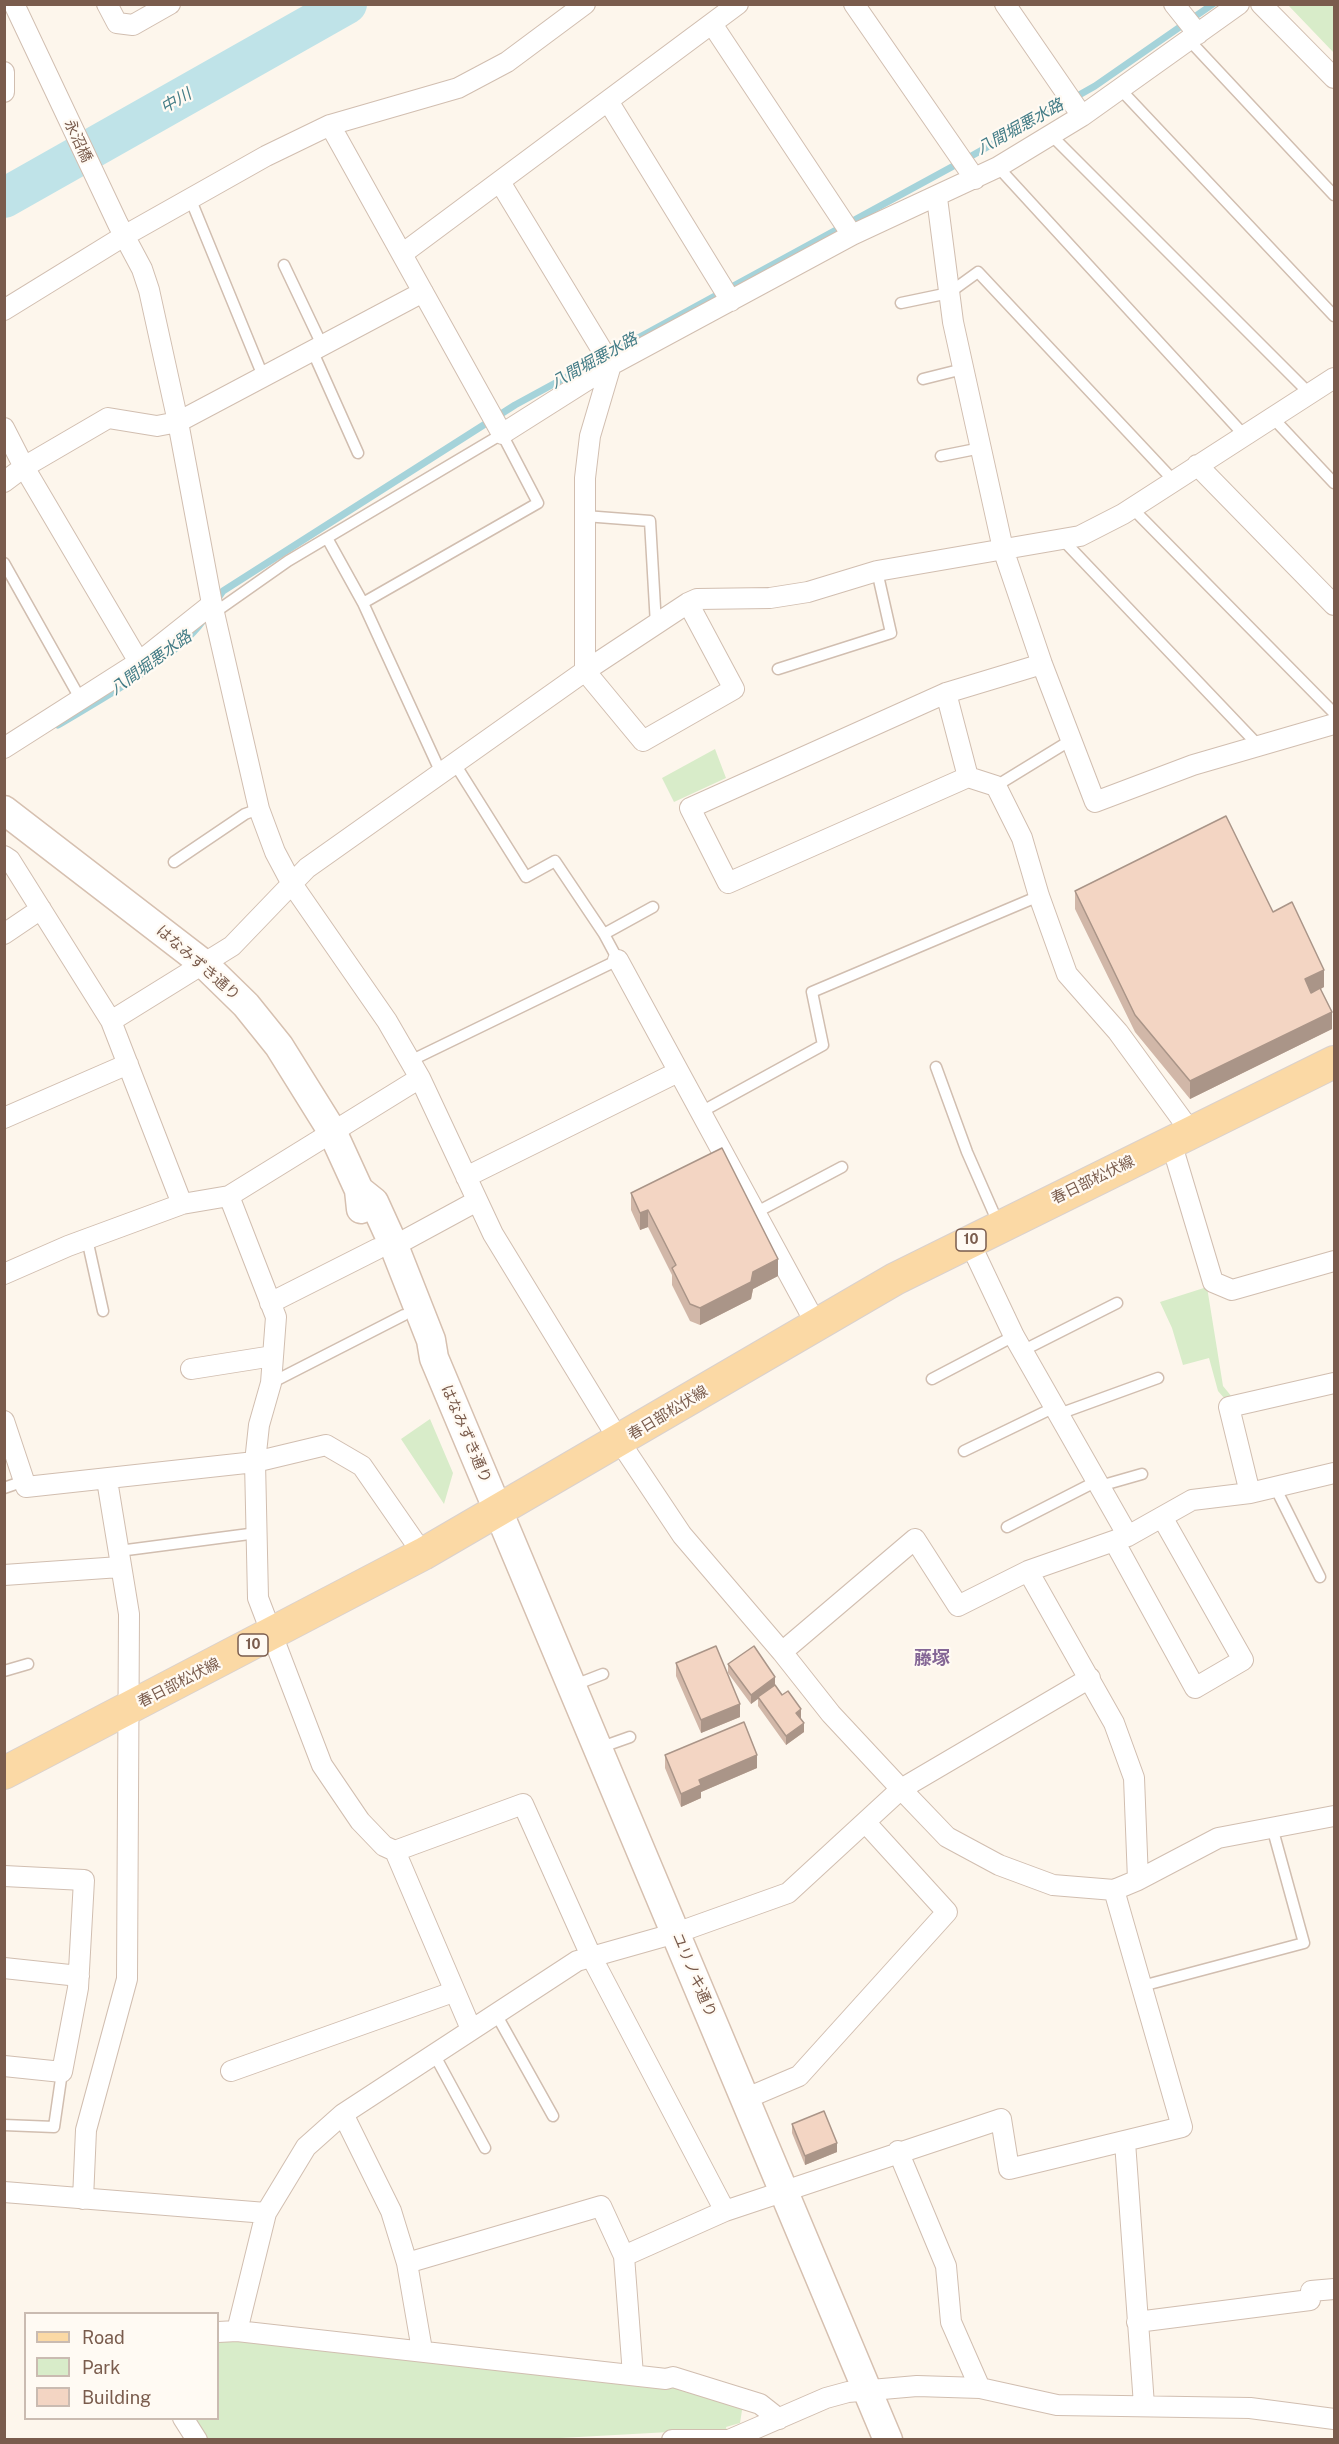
<!DOCTYPE html>
<meta charset="utf-8">
<style>
body{margin:0}
#map{position:relative;width:1339px;height:2444px;overflow:hidden;background:#fdf6ec;font-family:"Public Sans",sans-serif}
canvas{display:block}
.frame{position:absolute;inset:0;border:6px solid #7a5c4d;pointer-events:none}
.legend{position:absolute;left:24px;top:2312px;width:195px;height:108px;box-sizing:border-box;background:#fffaf3;border:2px solid #cabbb1;margin:0;padding:8px 10px;list-style:none;font-size:18px;color:#7a5c4d}
.legend li{display:flex;align-items:center;gap:12px;height:30px}
.legend b{width:30px;border:2px solid #cabbb1}
</style>
<div id="map">
<canvas width="1339" height="2444"></canvas>
<div class="frame"></div>
<ul class="legend">
<li><b style="height:8px;background:#fbd9a5"></b>Road</li>
<li><b style="height:16px;background:#d8ecc9"></b>Park</li>
<li><b style="height:16px;background:#f3d5c3"></b>Building</li>
</ul>
</div>
<script>
const g = document.querySelector('canvas').getContext('2d');
g.lineJoin = 'round';
function fillPath(path, color) { g.fillStyle = color; g.fill(path, 'evenodd'); }
function trace(path, color, width, dash) { g.strokeStyle = color; g.lineWidth = width; g.lineCap = dash ? 'butt' : 'round'; g.setLineDash(dash || []); g.stroke(path); }
function write(font, color, halo, rows, align = 'center') {
  g.font = font + ' "Public Sans","Noto Sans JP",sans-serif'; g.lineWidth = 4.5; g.setLineDash([]); g.textBaseline = 'middle'; g.strokeStyle = halo; g.fillStyle = color; for (const [text, x, y, turn = 0] of rows) {
    g.save(); g.translate(x, y); g.rotate((+turn || 0) * Math.PI / 180); g.textAlign = isNaN(turn) ? turn : align; if (halo) g.strokeText(text, 0, 0); g.fillText(text, 0, 0); g.restore();
  }
}
fillPath(new Path2D(`
 M1288,5H1334V53Z
 M715,749L726,778L674,802L662,778Z
 M1207,1287L1223,1386L1232,1397L1224,1398L1218,1391L1209,1358L1183,1365L1172,1328L1160,1302Z
 M430,1419L453,1473L444,1504L401,1439Z
 M236,2339L696,2390L743,2404L740,2423L726,2427L729,2440L710,2439L706,2430L524,2440H205L190,2419L218,2418V2340Z`), '#d8ecc9');
trace(new Path2D(`
 M216,601L223,591L515,405L959,163L1095,86L1213,4
 M58,725C98,701 176,658 202,622`), '#a5d3da', 7);
trace(new Path2D(`
 M4,198L347,4`), '#bfe3e8', 40);
const lane = new Path2D(`
 M1189,40L1334,195
 M1120,89L1334,316
 M1051,135L1310,394
 M998,167L1244,435
 M190,198L263,376
 M284,265L322,345
 M901,303L949,293L978,272L1174,481
 M312,350L358,453
 M923,379L963,369
 M1272,417L1334,483
 M941,456L981,448
 M1132,508L1334,713
 M585,516L650,521L656,625
 M327,538L363,603L441,773
 M1062,539L1259,746
 M4,563L81,700
 M214,613L288,561L502,434L538,503L363,603
 M778,669L891,633L877,571
 M996,786L1071,740
 M174,862L245,814L259,809
 M604,934L653,907
 M410,1061L618,960L604,934L555,861L526,877L455,764
 M936,1067L967,1152L999,1225
 M701,1112L823,1045L812,992L1039,896
 M755,1213L842,1167
 M87,1239L103,1311
 M1022,1351L1117,1303
 M932,1379L1014,1336
 M271,1383L404,1315
 M1059,1414L1158,1378
 M964,1451L1055,1407
 M1100,1486L1142,1474
 M1275,1487L1320,1577
 M4,1488L24,1481
 M1007,1527L1097,1481
 M119,1551L257,1533
 M4,1671L28,1664
 M572,1686L603,1674
 M599,1748L630,1737
 M1142,1986L1304,1943L1272,1827
 M496,2014L553,2116
 M434,2054L485,2148
 M4,2125L54,2127L62,2072`);
const street = new Path2D(`
 M14,4L118,224L142,269L149,290L178,422L212,604L259,809L275,852L292,884L387,1021L420,1078L493,1234L620,1442L682,1535L782,1652L831,1714L901,1789L947,1837L999,1865L1053,1885L1114,1890L1138,1880L1218,1838L1334,1816
 M107,4L117,23L133,25L170,4
 M854,4L975,179
 M1005,4L1082,116
 M1174,4L1198,34
 M1261,4L1334,78
 M712,24L852,235
 M4,72V92
 M608,101L731,301
 M330,125L502,434L611,365L852,235L998,167L1082,116L1239,4
 M500,182L611,365L590,436L585,478V671L643,741L734,689L688,603
 M937,198L953,322L1003,549L1042,664L1095,802L1193,765L1334,724
 M402,254L738,4
 M4,310L124,236L266,156L330,125L458,88L507,62L585,4
 M4,428L24,467L139,662
 M1197,465L1334,605
 M4,482L24,467L108,418L157,426L178,422L423,292
 M946,693L968,777L996,786L1022,838L1039,896L1067,974L1118,1032L1191,1132
 M4,748L139,662L212,604
 M968,777L728,883L690,808L946,693L1042,664
 M4,856L10,860L111,1021L182,1204L229,1196L420,1078
 M4,934L41,909
 M618,960L816,1324
 M111,1021L232,946L307,868L585,671L688,603L697,599L770,598L808,592L877,571L1080,536L1123,514L1334,378
 M4,1118L128,1064
 M1171,1142L1213,1282L1232,1290L1334,1261
 M466,1177L678,1072
 M229,1196L276,1317L271,1383L259,1425L255,1462L258,1598L322,1765L360,1821L384,1846L395,1851L471,2029
 M969,1241L1014,1336L1128,1536
 M394,1246L477,1201
 M4,1274L68,1246L182,1204
 M270,1303L377,1249
 M191,1369L273,1356
 M4,1421L26,1487L255,1462L326,1445L362,1466L423,1554
 M1250,1493L1229,1407L1334,1383
 M1114,1541L1195,1688L1243,1660L1162,1517
 M1028,1571L1114,1723L1134,1778L1138,1880
 M4,1575L120,1567
 M782,1652L915,1539L958,1606L1028,1571L1128,1536L1192,1500L1250,1493L1334,1473
 M395,1851L523,1804L591,1956L725,2211
 M4,1876L84,1880L78,1988L62,2072L4,2066
 M4,1968L79,1976
 M231,2071L453,1992
 M747,2098L799,2076L947,1912L866,1823
 M343,2114L391,2211L407,2263L422,2350
 M1125,2142L1144,2405
 M898,2151L946,2266L951,2322L980,2388
 M4,2192L266,2213
 M83,2199L86,2130L127,1979L129,1614L107,1480
 M624,2256L725,2211L1001,2119L1009,2169L1182,2127L1114,1890
 M407,2263L601,2206L624,2256L633,2375
 M1137,2322L1310,2300L1311,2291L1334,2289
 M237,2331L266,2213L306,2147L343,2114L577,1961L676,1933L788,1893L901,1789L1090,1678
 M218,2332L237,2331L666,2379L673,2377L760,2404L779,2419
 M183,2418L197,2440
 M672,2440H727
 M729,2440L826,2398L848,2392L917,2386L980,2388L1057,2405L1250,2408L1334,2419`);
const secondary = new Path2D(`
 M4,810L204,964L246,1005L279,1046L332,1131L359,1190L361,1209
 M359,1190L374,1202L394,1246L431,1340L434,1358L888,2440`);
const primary = new Path2D(`
 M4,1773L423,1554L895,1279L1334,1062`);
trace(lane, '#d1beb0', 13);
trace(street, '#d1beb0', 22);
trace(secondary, '#d6c0b0', 31);
trace(primary, '#dad1cd', 34);
trace(lane, '#fff', 10);
trace(street, '#fff', 20);
trace(secondary, '#fff', 28);
trace(primary, '#fbd9a5', 32);
fillPath(new Path2D(`
 M1075,891L1273,912L1324,987L1321,989L1332,1029L1190,1099L1135,1032L1075,909Z
 M631,1193L778,1276L753,1289L751,1299L700,1325L690,1321L672,1285V1275L648,1227L640,1230L631,1210Z
 M676,1663L740,1717L701,1733L676,1676Z
 M728,1664L775,1685L801,1718L804,1732L786,1745L758,1706V1699L751,1704L728,1673Z
 M665,1755L757,1768L701,1792V1798L681,1807L665,1768Z
 M792,2124L837,2152L805,2165L792,2133Z`), '#d1b7a8');
fillPath(new Path2D(`
 M1324,970V987L1305,996V979Z
 M1332,1012V1029L1190,1099V1081Z
 M648,1210V1227L640,1230V1213Z
 M778,1259V1276L753,1289L751,1299L700,1325V1308L753,1272Z
 M775,1677V1686L751,1704V1695Z
 M740,1704V1717L701,1733V1720Z
 M801,1709V1718L796,1721V1713Z
 M804,1723V1732L786,1745V1736Z
 M757,1755V1768L701,1792V1798L681,1807V1794L699,1780Z
 M837,2143V2152L805,2165V2156Z`), '#aa9588');
const building = new Path2D(`
 M1226,816L1273,912L1292,902L1324,970L1305,979L1311,993L1320,988L1332,1012L1190,1081L1135,1015L1075,891Z
 M722,1148L778,1259L753,1272L751,1282L700,1308L690,1304L672,1268L676,1265L648,1210L640,1213L631,1193Z
 M716,1646L740,1704L701,1720L676,1663Z
 M754,1646L775,1677L751,1695L728,1664Z
 M775,1685L782,1695L788,1691L801,1709L796,1713L804,1723L786,1736L758,1697Z
 M744,1722L757,1755L699,1780L701,1785L681,1794L665,1755Z
 M824,2111L837,2143L805,2156L792,2124Z`);
fillPath(building, '#f3d5c3');
trace(building, '#aa9588', 1.5);
for (const [x, y, w] of [
 [971,1240,30],
 [253,1645,30]
]) { const box = new Path2D(); box.roundRect(x - w / 2, y - 11, w, 22, 4.5); g.fillStyle = '#fffaf3'; g.fill(box); trace(box, '#7a5c4d', 1.5); }
write('bold 14px', '#7a5c4d', null, [
 ["10",971,1240],
 ["10",253,1645]
]);
write('15px', '#7a5c4d', '#fffaf3', [
 ["永沼橋",78,141,65],
 ["はなみずき通り",198,963,41],
 ["春日部松伏線",1093,1180,-26],
 ["春日部松伏線",668,1413,-31],
 ["はなみずき通り",466,1434,67],
 ["春日部松伏線",179,1683,-27],
 ["ユリノキ通り",694,1975,67]
]);
write('italic 16px', '#437c86', '#fffaf3', [
 ["中川",176,101,-30],
 ["八間堀悪水路",1020,127,-29],
 ["八間堀悪水路",594,361,-29],
 ["八間堀悪水路",151,663,-36]
]);
write('bold 18px', '#846695', '#fffaf3', [
 ["藤塚",932,1658]
]);
</script>
